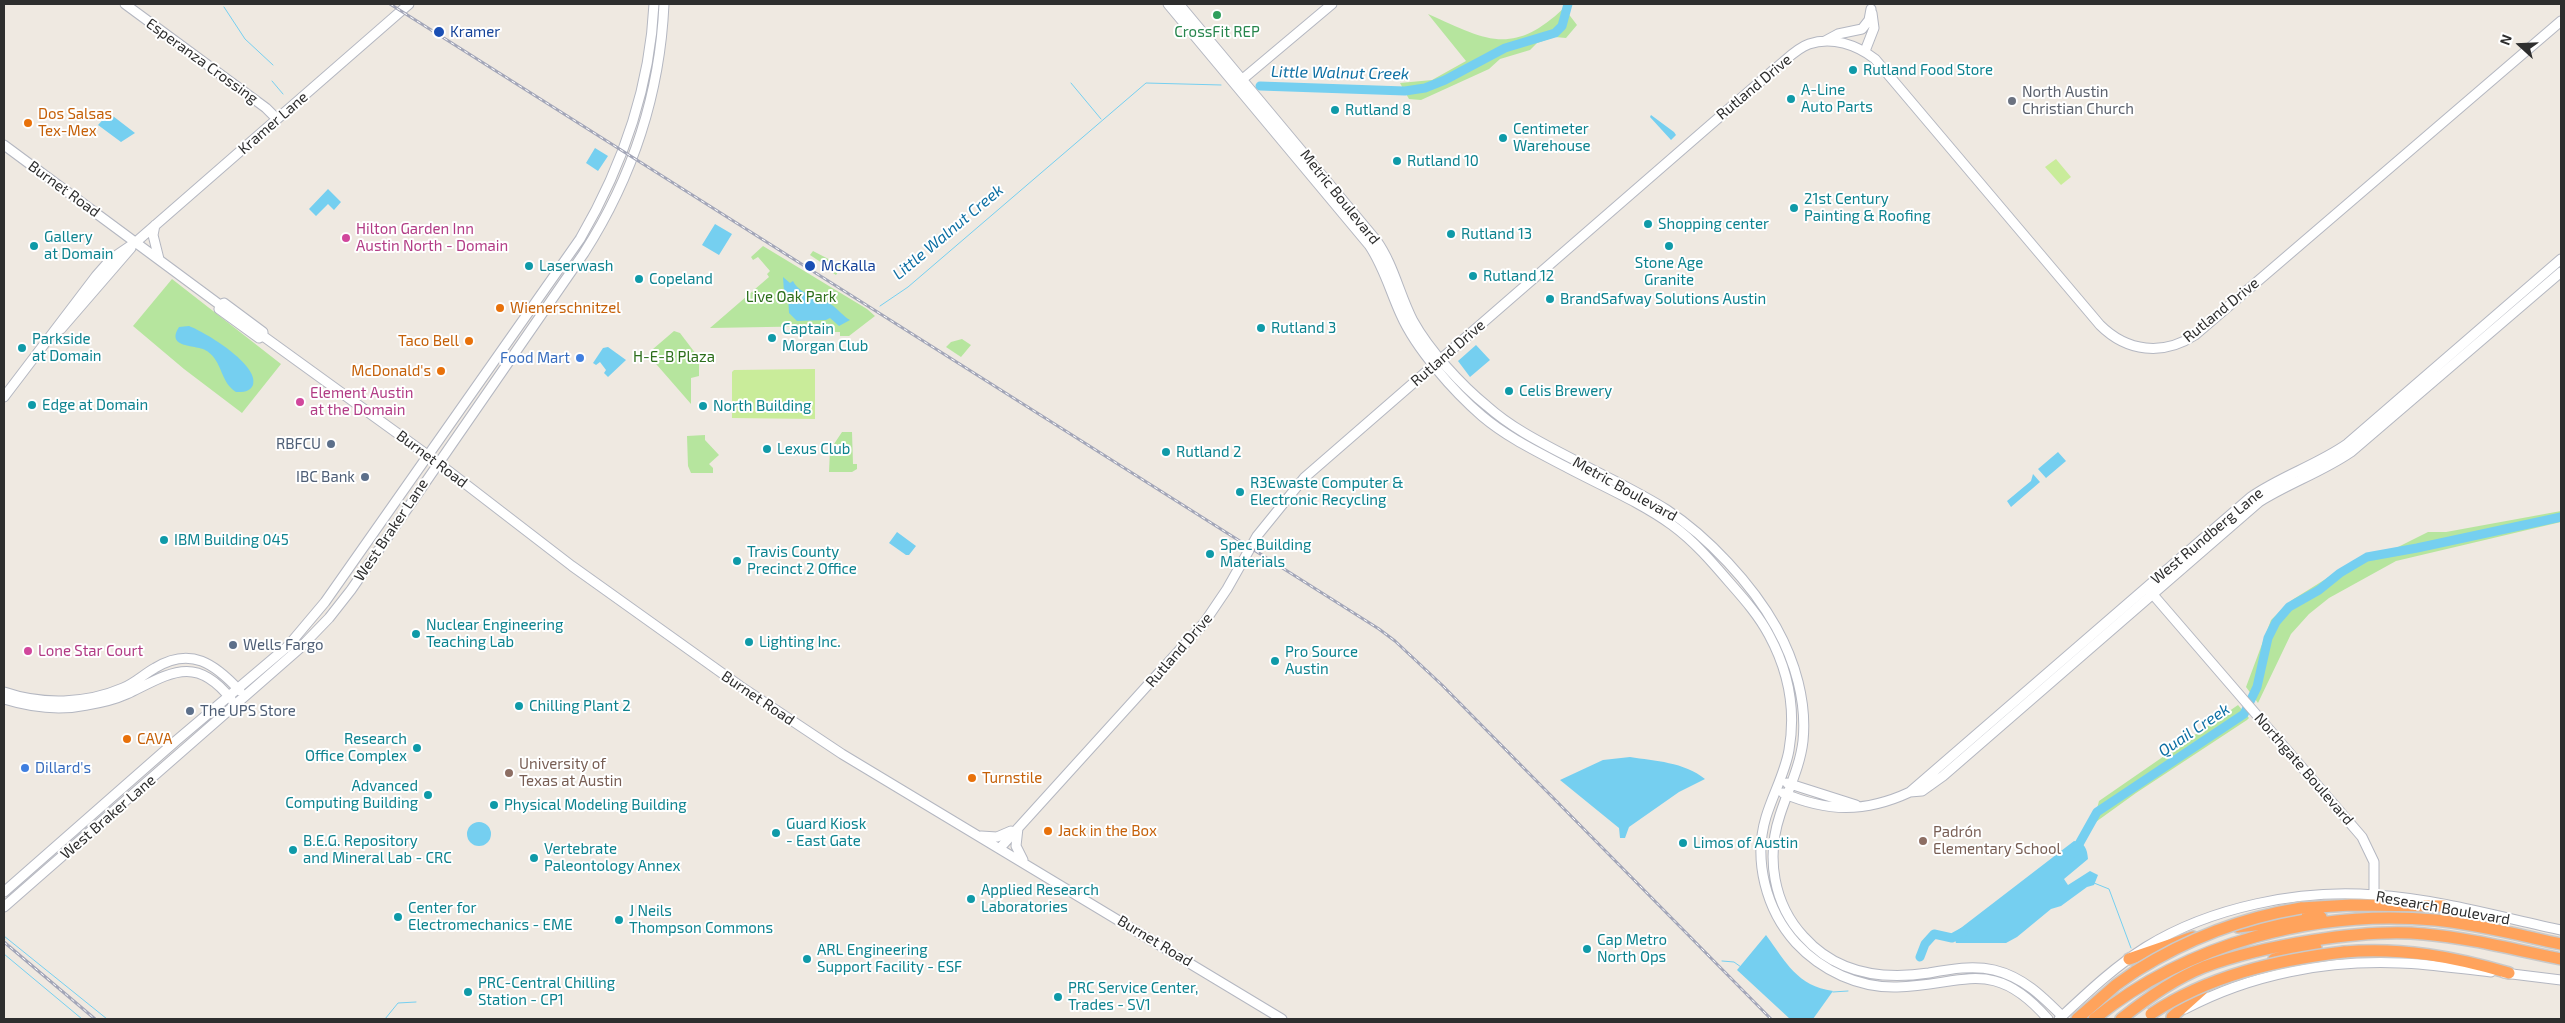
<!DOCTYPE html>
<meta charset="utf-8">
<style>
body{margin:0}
#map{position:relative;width:2565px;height:1023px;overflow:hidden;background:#efe9e1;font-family:"Exo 2",sans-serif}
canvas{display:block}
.frame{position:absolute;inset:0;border:5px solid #2e2e2e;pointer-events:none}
.north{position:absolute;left:2495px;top:20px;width:50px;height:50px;-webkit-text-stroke:4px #fff;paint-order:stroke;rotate:290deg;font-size:14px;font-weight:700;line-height:20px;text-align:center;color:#2e2e2e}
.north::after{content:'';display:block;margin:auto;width:18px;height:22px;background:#2e2e2e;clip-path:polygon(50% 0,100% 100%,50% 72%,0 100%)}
</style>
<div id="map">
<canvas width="2565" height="1023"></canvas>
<div class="frame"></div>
<div class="north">N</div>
</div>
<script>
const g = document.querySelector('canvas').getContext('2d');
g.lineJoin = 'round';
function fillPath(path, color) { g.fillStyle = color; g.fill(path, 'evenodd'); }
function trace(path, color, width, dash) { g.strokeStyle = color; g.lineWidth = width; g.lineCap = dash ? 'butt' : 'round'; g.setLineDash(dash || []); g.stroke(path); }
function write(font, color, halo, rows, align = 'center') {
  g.font = font + ' "Exo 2",sans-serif'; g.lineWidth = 4; g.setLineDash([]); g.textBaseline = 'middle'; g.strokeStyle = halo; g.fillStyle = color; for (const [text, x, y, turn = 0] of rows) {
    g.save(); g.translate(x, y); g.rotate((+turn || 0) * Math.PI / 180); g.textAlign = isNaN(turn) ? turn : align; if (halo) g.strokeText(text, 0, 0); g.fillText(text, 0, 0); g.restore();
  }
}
fillPath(new Path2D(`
 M1564,8L1577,25L1566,38L1555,37L1537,43L1530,50L1500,59L1489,69L1421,100L1409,99L1400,83L1432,80L1466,61L1428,14C1486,40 1512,57 1564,8Z
 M763,246L867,309L875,316L849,336H840V332H824V326L710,328L769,277L767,274L770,271L758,257L753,260L751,257Z
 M813,251L842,266L836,275L833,273L834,271L810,255Z
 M172,279L281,364L242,413L184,369L133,326Z
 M674,331L680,333L699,358V376L691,378V404L650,357L653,349Z
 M962,339L971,345L961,357L946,347L951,342Z
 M842,432H852L853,464H857V469L852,472H829L830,450Z
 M705,435V440L719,455L709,464L713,468V473H691L688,466L687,436Z
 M2561,511V522L2396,561L2329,598L2309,614L2291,634L2258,703L2246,687L2271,620L2292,600L2361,557L2396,548L2428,532H2446Z
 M2238,705L2249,718L2247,720L2136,793L2093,824L2099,801Z`), '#b6e59e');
fillPath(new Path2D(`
 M2056,159L2071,177L2061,185L2045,167Z
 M815,369V419L732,418V372L734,370Z`), '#c9ec9a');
fillPath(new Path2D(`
 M109,113L135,133L121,142L98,125Z
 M1651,115L1674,132L1676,135L1671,140L1650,117Z
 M595,148L608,156L598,171L586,163Z
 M328,189L341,202L334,210L328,204L316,216L309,209Z
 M715,224L732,234L719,255L702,245Z
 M783,277L790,283L793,281C801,296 818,296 832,305C839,310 843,316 850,320L839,326L830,318L826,320L797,321L789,313L788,296L784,292Z
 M189,326C205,332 260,365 253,385C250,392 243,392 236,392C220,382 223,362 207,351C197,344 165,349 179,327Z
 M1476,345L1490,360L1470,377L1458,361Z
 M608,347L626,360L608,377L604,373L606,370L600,362L596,365L593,363L603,348Z
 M2058,452L2066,461L2046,478L2038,469Z
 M2033,474L2040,482L2011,507L2007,501L2031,481Z
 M897,532L916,546L909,555H906L889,543Z
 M1630,757C1655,761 1684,762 1705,779L1679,792L1629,827L1625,838H1620L1619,828L1560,780L1603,760Z
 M467 834a12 12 0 1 1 24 0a12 12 0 1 1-24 0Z
 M2074,841C2085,842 2087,849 2088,859L2064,879L2068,885L2090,871L2098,875L2094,885L2087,887L2061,906L2051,909L2017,937L2006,943H1956L1953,934Z
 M1766,935C1786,962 1797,986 1833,991L1813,1019H1790L1737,970Z`), '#75cff0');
trace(new Path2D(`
 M224,7L245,39L273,65
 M272,81L283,94
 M1071,83L1101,119
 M880,306L908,287L1146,83L1221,85
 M2094,883L2109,889L2131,948
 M4,936L107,1019
 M4,954L82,1019
 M1722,961L1734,962L1741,967
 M1833,992L1848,991
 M385,1019L398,1003L416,1002`), '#75cff0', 1);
trace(new Path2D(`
 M1260,86L1405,91L1425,88L1445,80L1505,48L1555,33L1562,26L1568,4
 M2074,853L2097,812L2244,714L2257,687L2268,638L2276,622L2289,607L2319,590L2340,573L2367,557L2417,548L2561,517
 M1920,957L1925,944L1934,934L1952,938L1963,932`), '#75cff0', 9);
const secondary = new Path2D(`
 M125,4L266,108L277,119
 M1168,4L1369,245C1384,267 1390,291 1401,315C1416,349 1454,392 1482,416C1508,438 1538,452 1568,468C1602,486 1640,502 1672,525C1694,541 1712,562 1730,583C1745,600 1759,616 1769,635C1788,670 1796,710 1789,750C1785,773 1773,794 1766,817C1753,860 1766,910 1796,943C1822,971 1859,988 1897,987C1965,985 1993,956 2048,1019
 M1179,4L1376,240C1394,265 1399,294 1413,321C1429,350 1461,385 1487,406C1514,430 1546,445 1578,462C1608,478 1639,492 1667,510C1708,537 1752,584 1776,627C1795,661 1807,702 1803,741C1800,767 1788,790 1780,815C1766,857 1773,904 1804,937C1837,974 1883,980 1929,973C1951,969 1973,965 1994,970C2023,977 2042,996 2062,1016
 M1825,41L1838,34L1862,29L1869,20L1871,9
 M1865,51L1874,28L1872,13
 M1238,83L1332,4
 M4,145L220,305L224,303L263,332V336L437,462L572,566L740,686L842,754L1282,1019
 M155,225L153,235L159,259
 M220,305L219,309L259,338L263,336
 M53,334L61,329L131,248
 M4,397L96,276L111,259L136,242L409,4
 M2149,590L2362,837L2374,862V895
 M4,692C42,705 86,704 123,688C135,683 144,674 155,668C191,646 215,664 240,691
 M4,699C30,707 59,711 87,705C100,703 116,699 127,694C169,674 195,653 231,699
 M1787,783L1856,805
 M1910,792L1922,791L1943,776L2259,502C2289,483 2322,472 2351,452L2561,272
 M1783,793C1827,812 1865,813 1910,792L2251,497C2281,476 2317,465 2347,444L2561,259
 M1018,828L1016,846L1023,860
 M981,836L997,837L1011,831
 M1000,848L1204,623L1227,589L1257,536L1304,478L1777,67C1786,60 1797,48 1809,44C1832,36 1857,45 1875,59L2100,325C2127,352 2163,356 2195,335L2561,21
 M4,892L177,740L288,646L325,602L580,239C622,167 650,87 654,4
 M4,907L300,648L329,618L351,590L584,253C632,178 660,93 664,4
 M2504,973L2561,980
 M2185,1009C2251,974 2326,960 2400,963C2431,964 2461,969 2491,972
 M2059,1019C2087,993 2114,967 2146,947C2211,907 2300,889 2375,895C2438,899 2500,917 2561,930`);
const highway = new Path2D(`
 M2301,908L2351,905L2444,906
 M2238,927L2321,917
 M2344,952C2401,947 2455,957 2509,973
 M2129,959L2193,937
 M2274,959L2316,948
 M2172,1017L2202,990
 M2077,1019L2116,985L2136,971
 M2094,1019C2188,943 2315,909 2435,920C2477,924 2519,935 2561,944
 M2121,1019C2146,999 2174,979 2204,967C2261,946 2363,928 2424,934C2470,938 2516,950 2561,959`);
trace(secondary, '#b4b7c1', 11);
trace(highway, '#c9c9c9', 14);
trace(secondary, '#fff', 9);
trace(highway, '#ffa35c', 11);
const rail = new Path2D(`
 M390,4L1379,629L1395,641L1442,685L1771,1019
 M4,942L95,1019`);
trace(rail, '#a3a6b8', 3);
trace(rail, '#fff', 1, [4]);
const highwayBridge = new Path2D(`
 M2136,971C2187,939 2241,918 2301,908
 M2151,1014C2208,976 2276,960 2344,952`);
trace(highwayBridge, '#c9c9c9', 14, []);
trace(highwayBridge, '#ffa35c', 11);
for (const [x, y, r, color] of [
 [1217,15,5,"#2e9e5b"],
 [439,32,6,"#1a4fb4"],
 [1853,70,5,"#0f9aa8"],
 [1791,99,5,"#0f9aa8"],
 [2012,101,5,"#6b7280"],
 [1335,110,5,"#0f9aa8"],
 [28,123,5,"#e8710a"],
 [1503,138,5,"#0f9aa8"],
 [1397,161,5,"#0f9aa8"],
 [1794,208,5,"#0f9aa8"],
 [1648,224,5,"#0f9aa8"],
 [1451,234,5,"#0f9aa8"],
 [346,238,5,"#d1479c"],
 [34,246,5,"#0f9aa8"],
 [1669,246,5,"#0f9aa8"],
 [529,266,5,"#0f9aa8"],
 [810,266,6,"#1a4fb4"],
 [1473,276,5,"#0f9aa8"],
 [639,279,5,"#0f9aa8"],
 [1550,299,5,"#0f9aa8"],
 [500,308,5,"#e8710a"],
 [1261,328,5,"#0f9aa8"],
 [772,338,5,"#0f9aa8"],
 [469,341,5,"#e8710a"],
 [22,348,5,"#0f9aa8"],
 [580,358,5,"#3f7fe0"],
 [441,371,5,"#e8710a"],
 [1509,391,5,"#0f9aa8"],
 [300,402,5,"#d1479c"],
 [32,405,5,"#0f9aa8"],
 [703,406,5,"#0f9aa8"],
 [331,444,5,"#5c6f8a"],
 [767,449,5,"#0f9aa8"],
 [1166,452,5,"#0f9aa8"],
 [365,477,5,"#5c6f8a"],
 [1240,492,5,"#0f9aa8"],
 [164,540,5,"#0f9aa8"],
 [1210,554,5,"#0f9aa8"],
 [737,561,5,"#0f9aa8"],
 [416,634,5,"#0f9aa8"],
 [749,642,5,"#0f9aa8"],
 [233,645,5,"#5c6f8a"],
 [28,651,5,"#d1479c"],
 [1275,661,5,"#0f9aa8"],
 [519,706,5,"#0f9aa8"],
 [190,711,5,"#5c6f8a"],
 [127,739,5,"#e8710a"],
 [417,748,5,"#0f9aa8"],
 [25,768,5,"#3f7fe0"],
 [509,773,5,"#8d6e63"],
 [972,778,5,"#e8710a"],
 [428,795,5,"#0f9aa8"],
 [494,805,5,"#0f9aa8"],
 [1048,831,5,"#e8710a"],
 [776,833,5,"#0f9aa8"],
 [1923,841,5,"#8d6e63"],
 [1683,843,5,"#0f9aa8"],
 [293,850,5,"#0f9aa8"],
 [534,858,5,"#0f9aa8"],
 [971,899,5,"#0f9aa8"],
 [398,917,5,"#0f9aa8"],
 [619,920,5,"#0f9aa8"],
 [1587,949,5,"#0f9aa8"],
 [807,959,5,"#0f9aa8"],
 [468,992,5,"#0f9aa8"],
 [1058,997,5,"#0f9aa8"]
]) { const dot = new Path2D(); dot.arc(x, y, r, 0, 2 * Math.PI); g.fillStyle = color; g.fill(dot); trace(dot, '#fff', 2); }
write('15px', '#164399', '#fff', [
 ["Kramer",450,32],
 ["McKalla",821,266]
], 'left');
write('15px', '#27864d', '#fff', [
 ["CrossFit REP",1217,32]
]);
write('15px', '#2e2e2e', '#fff', [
 ["Esperanza Crossing",202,61,36],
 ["Rutland Drive",1754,87,-40],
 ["Kramer Lane",273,123,-41],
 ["Burnet Road",64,189,36],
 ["Metric Boulevard",1340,197,51],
 ["Rutland Drive",2221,310,-39],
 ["Rutland Drive",1448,353,-41],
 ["Burnet Road",432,459,37],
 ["Metric Boulevard",1625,489,29],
 ["West Braker Lane",391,530,-56],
 ["West Rundberg Lane",2207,536,-40],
 ["Rutland Drive",1179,650,-49],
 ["Burnet Road",758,698,34],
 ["Northgate Boulevard",2304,769,49],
 ["West Braker Lane",108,817,-41],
 ["Research Boulevard",2443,908,10],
 ["Burnet Road",1155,941,31]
]);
write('15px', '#0d838f', '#fff', [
 ["Rutland Food Store",1863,70],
 ["A-Line",1801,90],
 ["Auto Parts",1801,107],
 ["Rutland 8",1345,110],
 ["Centimeter",1513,129],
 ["Warehouse",1513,146],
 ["Rutland 10",1407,161],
 ["21st Century",1804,199],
 ["Painting & Roofing",1804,216],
 ["Shopping center",1658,224],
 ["Rutland 13",1461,234],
 ["Gallery",44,237],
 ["at Domain",44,254],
 ["Stone Age",1669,263,"center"],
 ["Granite",1669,280,"center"],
 ["Laserwash",539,266],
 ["Rutland 12",1483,276],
 ["Copeland",649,279],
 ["BrandSafway Solutions Austin",1560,299],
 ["Rutland 3",1271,328],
 ["Captain",782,329],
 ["Morgan Club",782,346],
 ["Parkside",32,339],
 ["at Domain",32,356],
 ["Celis Brewery",1519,391],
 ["Edge at Domain",42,405],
 ["North Building",713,406],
 ["Lexus Club",777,449],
 ["Rutland 2",1176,452],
 ["R3Ewaste Computer &",1250,483],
 ["Electronic Recycling",1250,500],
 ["IBM Building 045",174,540],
 ["Spec Building",1220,545],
 ["Materials",1220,562],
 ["Travis County",747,552],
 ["Precinct 2 Office",747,569],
 ["Nuclear Engineering",426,625],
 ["Teaching Lab",426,642],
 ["Lighting Inc.",759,642],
 ["Pro Source",1285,652],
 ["Austin",1285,669],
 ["Chilling Plant 2",529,706],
 ["Research",407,739,"right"],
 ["Office Complex",407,756,"right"],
 ["Advanced",418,786,"right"],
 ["Computing Building",418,803,"right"],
 ["Physical Modeling Building",504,805],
 ["Guard Kiosk",786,824],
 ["- East Gate",786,841],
 ["B.E.G. Repository",303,841],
 ["and Mineral Lab - CRC",303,858],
 ["Limos of Austin",1693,843],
 ["Vertebrate",544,849],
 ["Paleontology Annex",544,866],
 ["Applied Research",981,890],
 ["Laboratories",981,907],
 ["Center for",408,908],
 ["Electromechanics - EME",408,925],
 ["J Neils",629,911],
 ["Thompson Commons",629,928],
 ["Cap Metro",1597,940],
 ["North Ops",1597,957],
 ["ARL Engineering",817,950],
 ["Support Facility - ESF",817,967],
 ["PRC-Central Chilling",478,983],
 ["Station - CP1",478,1000],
 ["PRC Service Center,",1068,988],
 ["Trades - SV1",1068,1005]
], 'left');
write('15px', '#5b616d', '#fff', [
 ["North Austin",2022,92],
 ["Christian Church",2022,109]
], 'left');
write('15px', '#c56008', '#fff', [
 ["Dos Salsas",38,114],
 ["Tex-Mex",38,131],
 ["Wienerschnitzel",510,308],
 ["Taco Bell",459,341,"right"],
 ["McDonald's",431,371,"right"],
 ["CAVA",137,739],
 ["Turnstile",982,778],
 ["Jack in the Box",1058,831]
], 'left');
write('15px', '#b23c85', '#fff', [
 ["Hilton Garden Inn",356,229],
 ["Austin North - Domain",356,246],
 ["Element Austin",310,393],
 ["at the Domain",310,410],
 ["Lone Star Court",38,651]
], 'left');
write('15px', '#2c6e1b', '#fff', [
 ["Live Oak Park",791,297],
 ["H-E-B Plaza",674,357]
]);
write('15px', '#366cbe', '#fff', [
 ["Food Mart",570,358],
 ["Dillard's",35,768,"left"]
], 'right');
write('15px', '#4e5e75', '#fff', [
 ["RBFCU",321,444],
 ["IBC Bank",355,477],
 ["Wells Fargo",243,645,"left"],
 ["The UPS Store",200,711,"left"]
], 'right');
write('15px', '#785e54', '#fff', [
 ["University of",519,764],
 ["Texas at Austin",519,781],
 ["Padrón",1933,832],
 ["Elementary School",1933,849]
], 'left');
write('italic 16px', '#0d6fa3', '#fff', [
 ["Little Walnut Creek",1340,73,1],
 ["Little Walnut Creek",948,232,-40],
 ["Quail Creek",2194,730,-34]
]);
</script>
